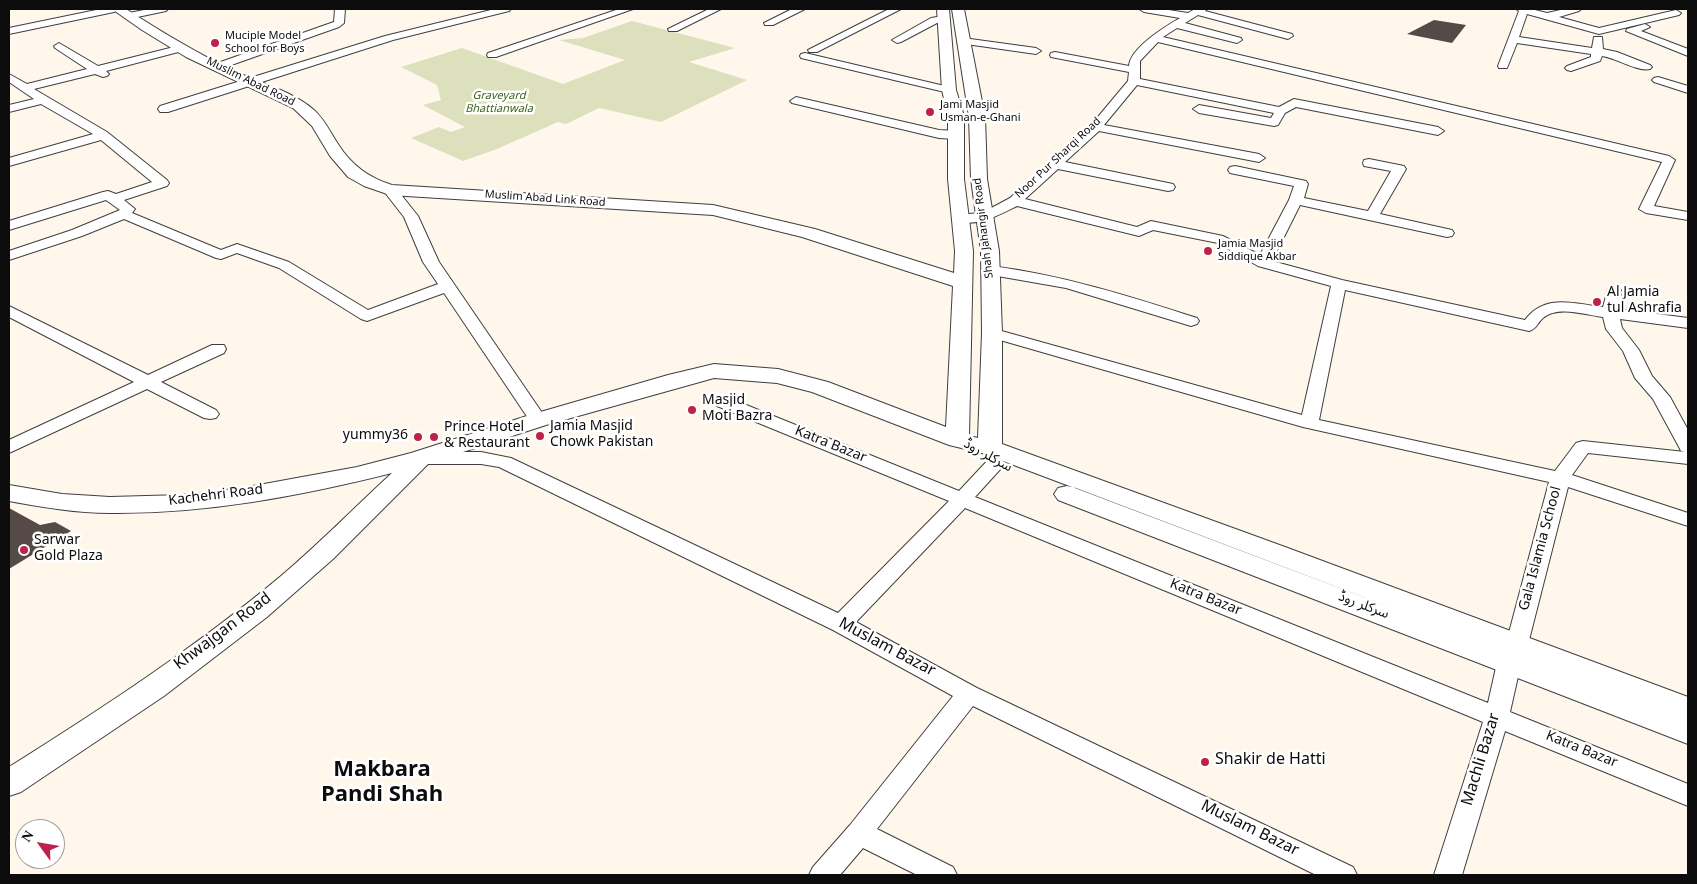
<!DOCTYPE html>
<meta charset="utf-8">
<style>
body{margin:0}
#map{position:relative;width:1697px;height:884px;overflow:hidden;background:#fff7eb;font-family:Georgia,serif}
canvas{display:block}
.frame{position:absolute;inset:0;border:10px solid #0c0c0c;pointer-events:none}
.north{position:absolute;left:15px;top:819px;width:50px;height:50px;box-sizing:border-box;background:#fff;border:1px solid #9e9e9e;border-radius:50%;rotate:302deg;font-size:14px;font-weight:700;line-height:20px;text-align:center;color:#0c0c0c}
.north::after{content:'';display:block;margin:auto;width:18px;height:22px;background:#be224b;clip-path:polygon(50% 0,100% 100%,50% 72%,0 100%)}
</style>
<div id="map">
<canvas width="1697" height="884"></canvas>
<div class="frame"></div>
<div class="north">N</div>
</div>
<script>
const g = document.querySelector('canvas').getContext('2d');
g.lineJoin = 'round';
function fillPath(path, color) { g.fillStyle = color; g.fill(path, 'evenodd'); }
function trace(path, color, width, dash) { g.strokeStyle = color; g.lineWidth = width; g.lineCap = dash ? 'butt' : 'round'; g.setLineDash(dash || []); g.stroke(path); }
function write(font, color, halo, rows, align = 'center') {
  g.font = font + ' Georgia,"Noto Sans Arabic",serif'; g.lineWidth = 5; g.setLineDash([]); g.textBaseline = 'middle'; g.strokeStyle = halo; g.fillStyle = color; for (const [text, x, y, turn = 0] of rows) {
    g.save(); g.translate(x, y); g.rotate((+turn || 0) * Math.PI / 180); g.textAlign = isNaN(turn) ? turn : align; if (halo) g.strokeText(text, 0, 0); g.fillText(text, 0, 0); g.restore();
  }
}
fillPath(new Path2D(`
 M632,21L735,48L689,62L747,80L661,122L599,108L566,124L558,122L497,149L463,161L411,138L439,127L451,132L465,127L423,105L441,100L437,85L401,67L462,48L563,84L625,60L559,40L583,38Z`), '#dce0bc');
fillPath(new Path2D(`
 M1434,20L1466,25L1452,43L1407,34Z
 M9,508L40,525L55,522L71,531L9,569Z`), '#554a48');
const minor = new Path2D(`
 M101,9H119L114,12L9,34V28Z
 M149,9H168L166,11L128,19L123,16L124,14Z
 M335,9H345L344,23L339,27L220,69L216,70L210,67L212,65L331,23L334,22Z
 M495,9H511L509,11L393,40L168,112H160L158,109L160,106L385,36Z
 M619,9H633L496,57H488L487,55L488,53Z
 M709,9H721L677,31H669L668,29Z
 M792,9H805L773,25H765L764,23Z
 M889,9H901L817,52H809L808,50Z
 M1139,9H1162L1188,13L1195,9H1207L1205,11L1292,34L1293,36L1288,39L1198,15L1185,23L1241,38L1242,40L1237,43L1177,28L1163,37L1669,156L1675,160L1654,206L1688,212V220L1646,213L1639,209L1662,162L1158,42L1140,61V79L1279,107L1294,99L1438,127L1444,131L1438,135L1296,107L1285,113L1278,125L1274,126L1199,113L1193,109L1199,105L1271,118L1274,113L1137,85L1104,125L1259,154L1265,158L1259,162L1099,131L1065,162L1173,184L1175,187L1173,190L1168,191L1058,169L1025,199L1137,227L1151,221L1223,236L1260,255L1289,200L1294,186L1230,173L1228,170L1230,167L1235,166L1306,181L1308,184L1304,198L1368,211L1391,171L1364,166L1363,163L1364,160L1369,159L1404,166L1406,169L1380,214L1452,230L1454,233L1452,236L1447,237L1300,205L1272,261L1342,280L1525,320C1545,293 1574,304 1603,307L1608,289H1620L1622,292L1619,309L1688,318V328L1620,319L1622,328L1639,350L1652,376L1670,397L1688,430V464L1588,453L1572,475L1688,513V526L1568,487L1528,644L1521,663L1510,712L1688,784V806L1505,731L1462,875H1434L1483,722L965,508L856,622L977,688L1353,867L1357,875H1316L973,706L877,829L953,867L957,875H917L863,848L840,875H809L813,867L850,825L953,696L833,630L499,467L481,464H420L413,462L410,458L413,454L420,452H481L511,458L838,613L949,501L717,406L714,402L717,398L723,397L729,398L959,491L988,460L995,458L1002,460L1005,464L975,497L1488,703L1497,663L1506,644L1549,482L1303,427L986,336L984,333L986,330H998L1302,415L1331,286L1258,266L1218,243L1153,230L1139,236L1017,206C997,216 978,227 955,221L953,218L955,215L982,213L1010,198L1092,124L1128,81L1129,72L1051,57L1050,55L1051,53L1055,52L1129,66C1130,48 1166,26 1180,18L1144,12ZM1345,290L1529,331C1537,329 1537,323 1543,318C1558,305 1586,315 1603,317L1606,329L1623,351L1635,378L1653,399L1679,447L1681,451L1685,452L1583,441L1576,443L1555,471L1319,420Z
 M1516,9H1531L1547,13L1565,9H1581L1579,11L1559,17L1599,28L1676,10L1681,13L1679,15L1599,34L1527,14L1519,37L1592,48L1594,37H1602L1603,49L1617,52L1650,65L1652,67L1650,69C1638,72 1616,58 1602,56L1600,61L1571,71L1567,70L1565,68L1567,66L1591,57V54L1517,43L1507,68H1499L1498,66L1519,11Z
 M943,16L947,17V21L937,23L901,42L897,43L892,40L931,18Z
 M1645,24L1650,27L1641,31L1688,49V56L1626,31L1627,29Z
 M963,38L1036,48L1041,51L1036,54L959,43L958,41Z
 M59,43L98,66L182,45L187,48L186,50L106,71L109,74L107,76L103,77L95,74L34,89L107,132L167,180L169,183L167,186L124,200L135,209L132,213L221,250L237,244L289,262L368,310L438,284L423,262L404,217L383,190L390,186L395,187L418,216L439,262L547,420L544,424L538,425L532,424L444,293L367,321L361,319L279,268L237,253L221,259L216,258L124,219L82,236L9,260V251L72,230L120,210L106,200L9,230V221L103,192L108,191L116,194L152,182L101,140L9,166V158L93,134L41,104L9,112V105L34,99L9,82V74L27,84L87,69L55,48L54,46Z
 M805,53L953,88L955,90L949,93L801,58L800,56L801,54Z
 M1658,77L1688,86V93L1654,82L1652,80L1654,78Z
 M796,97L939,130L956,131L962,135L956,139L939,138L792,103L790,101Z
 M991,266C1062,275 1129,296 1197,318L1199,321L1197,324L1191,326L1066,288L986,274L983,271L986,268Z
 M9,306L148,375L212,345H224L226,349L224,353L161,382L216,410L219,414L216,418L210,419L204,418L147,389L9,453V440L134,382L9,317Z`);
const tertiary = new Path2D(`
 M112,9H126C160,31 195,52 232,70C259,83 291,90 314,110C325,120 330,132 338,144C351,165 369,178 392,185L713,205L815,229L954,273L955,251L948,179V116L942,90L937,9H949L956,90L964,116V179L973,251L969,436L978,438L982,333L981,251L971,179L969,117L952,9H964L985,117L987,179L999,251L1002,333V444L1285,547L1688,697V744L1058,500L1054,494L1058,488L1067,486L1076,488L1411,615L982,453L949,445L812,392L777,383L714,378L546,425L429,463L333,559L267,617L164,696L21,792L9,796V767C103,708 196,647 281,576C320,543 355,507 392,473C300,496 205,514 110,513C76,513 42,507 9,501V485L62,494L110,497L183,495L242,488L357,467L411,453L530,415L668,375L714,364L778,369L828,382L946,427L953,286L802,237L713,215L390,195L364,186L348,177L330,156L312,126L293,108L186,57L142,30Z`);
trace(minor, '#3f3f3f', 2);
trace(tertiary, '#3f3f3f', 2);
fillPath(minor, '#fff');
fillPath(tertiary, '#fff');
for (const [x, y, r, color] of [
 [215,43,5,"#be224b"],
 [930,112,5,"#be224b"],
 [1208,251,5,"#be224b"],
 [1597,302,5,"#be224b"],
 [692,410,5,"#be224b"],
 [540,436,5,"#be224b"],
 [418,437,5,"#be224b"],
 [434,437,5,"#be224b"],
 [24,550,5,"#be224b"],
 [1205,762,5,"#be224b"]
]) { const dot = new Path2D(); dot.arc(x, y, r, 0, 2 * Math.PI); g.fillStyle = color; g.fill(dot); trace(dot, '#fff', 2); }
write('11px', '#0c0c0c', '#fff', [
 ["Muciple Model",225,37],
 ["School for Boys",225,50],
 ["Jami Masjid",940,106],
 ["Usman-e-Ghani",940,119],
 ["Jamia Masjid",1218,245],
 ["Siddique Akbar",1218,258]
], 'left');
write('11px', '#0c0c0c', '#fff', [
 ["Muslim Abad Road",250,83,26],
 ["Noor Pur Sharqi Road",1059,159,-43],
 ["Muslim Abad Link Road",545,200,4],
 ["Shah Jahangir Road",985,228,-97]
]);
write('italic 11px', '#3a641b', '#fff', [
 ["Graveyard",499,97],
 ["Bhattianwala",499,110]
]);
write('14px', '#0c0c0c', '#fff', [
 ["Al Jamia",1607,294],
 ["tul Ashrafia",1607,310],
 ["Masjid",702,402],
 ["Moti Bazra",702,418],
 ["Jamia Masjid",550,428],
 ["Chowk Pakistan",550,444],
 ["Prince Hotel",444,429],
 ["& Restaurant",444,445],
 ["yummy36",408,437,"right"],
 ["Sarwar",34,542],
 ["Gold Plaza",34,558]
], 'left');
write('14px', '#0c0c0c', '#fff', [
 ["Katra Bazar",830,446,22],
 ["سرکلر روڈ",987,457,29],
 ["Kachehri Road",216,497,-7],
 ["Gala Islamia School",1542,549,-75],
 ["Katra Bazar",1205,599,22],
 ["سرکلر روڈ",1363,607,21],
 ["Katra Bazar",1581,751,22]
]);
write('16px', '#0c0c0c', '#fff', [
 ["Khwajgan Road",224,633,-37],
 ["Muslam Bazar",886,649,28],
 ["Machli Bazar",1483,760,-73],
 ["Muslam Bazar",1249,830,26]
]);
write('16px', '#0c0c0c', '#fff', [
 ["Shakir de Hatti",1215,762]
], 'left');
write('bold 22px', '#0c0c0c', '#fff', [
 ["Makbara",382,773],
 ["Pandi Shah",382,798]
]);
</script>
